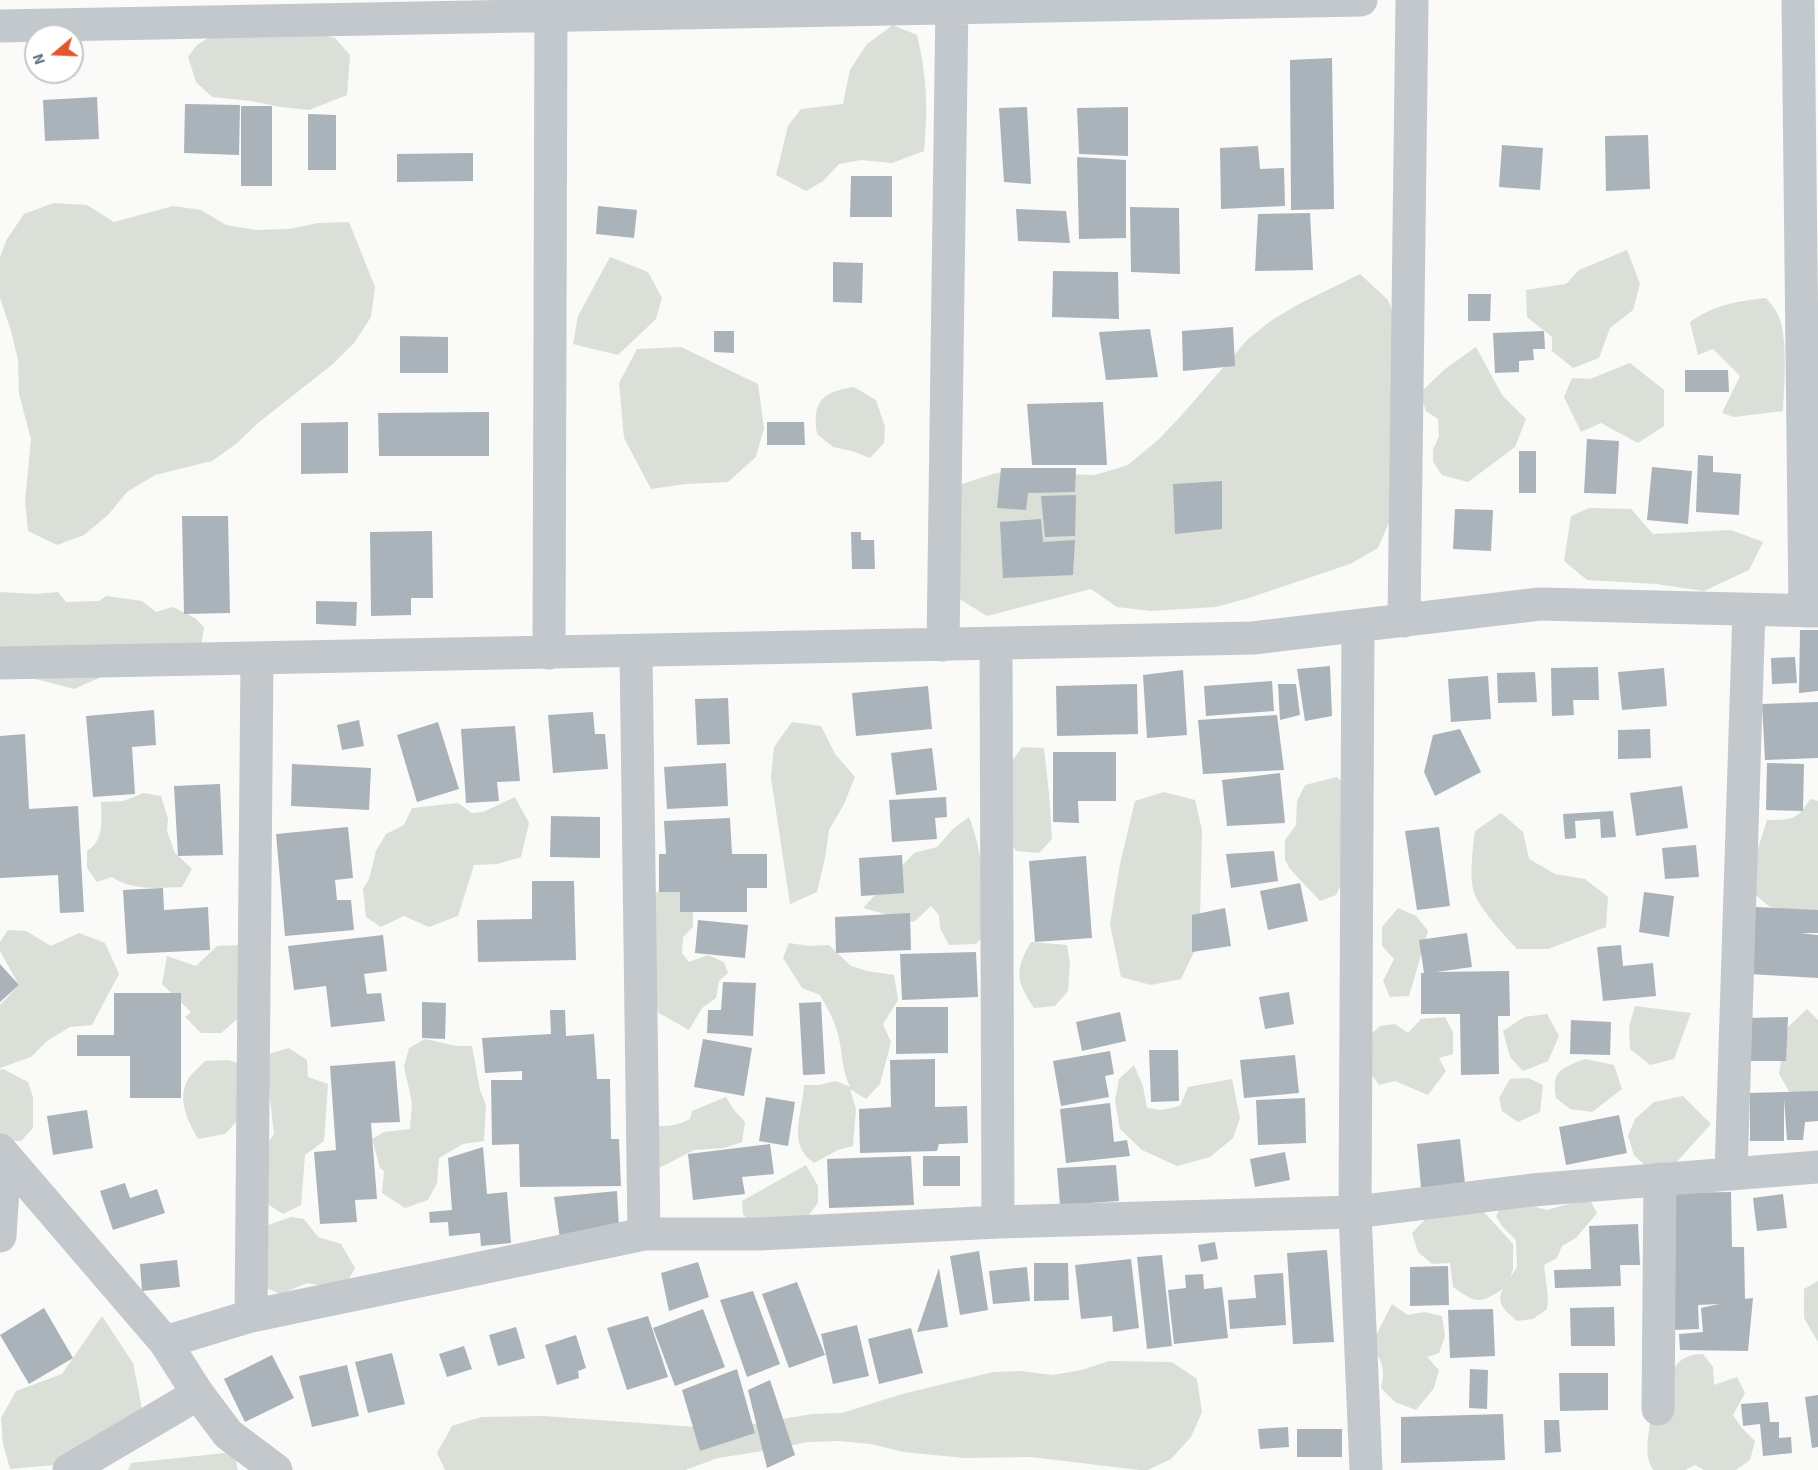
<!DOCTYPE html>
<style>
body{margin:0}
#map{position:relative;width:1818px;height:1470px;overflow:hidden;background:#fafaf8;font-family:"Source Sans 3",sans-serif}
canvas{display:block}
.north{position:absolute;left:24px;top:24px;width:60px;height:60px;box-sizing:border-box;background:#fff;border:2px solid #c1c8cd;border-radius:50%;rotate:251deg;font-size:16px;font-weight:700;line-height:24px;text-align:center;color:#657683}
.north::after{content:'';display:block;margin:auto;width:21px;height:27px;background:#e4572e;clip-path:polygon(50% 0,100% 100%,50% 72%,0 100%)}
</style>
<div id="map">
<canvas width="1818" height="1470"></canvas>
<div class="north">N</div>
</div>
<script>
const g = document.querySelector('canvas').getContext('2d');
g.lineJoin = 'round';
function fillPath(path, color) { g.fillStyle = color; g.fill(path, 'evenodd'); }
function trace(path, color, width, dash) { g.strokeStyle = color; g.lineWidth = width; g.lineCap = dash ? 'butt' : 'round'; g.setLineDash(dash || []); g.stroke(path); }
fillPath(new Path2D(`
 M893,25L917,35C927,75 928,110 924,151L892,163L861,160L839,164L823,181L806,191L776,175L788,126L801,109L843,104L850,70L867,44Z
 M225,28H298L335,38L350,55L347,95L309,110L281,107L251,101L212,97L196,82L188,57L197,45Z
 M54,203L87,205L114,222L173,206L201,210L226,225L256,230L289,229L318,223L349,222L375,287L371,317L354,343L333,364L258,423L236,444L212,461L155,475L127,492L108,515L84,535L57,545L28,531L25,501L31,439L19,394L18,360L11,331L0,298V257L7,239L24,214Z
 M1627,250L1640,284L1633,310L1610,328L1599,358L1573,368L1552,351V337L1527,317L1526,290L1566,284L1579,270Z
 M610,257L648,272L662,298L656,319L618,355L573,344L578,316Z
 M1360,274L1388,300L1399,330L1392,515L1378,548L1350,564L1246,599L1215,607L1151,611L1117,607L1091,589L987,616L950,593L939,502L962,484L993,474L1031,468L1062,474L1095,475L1128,465L1158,440L1180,417L1248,339L1272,320L1301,303Z
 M1766,298C1770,303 1775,308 1777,313C1789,335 1784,386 1783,411L1734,417L1722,413L1740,376L1713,349L1698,355L1690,322C1714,305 1737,301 1766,298Z
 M681,347L758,384L764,428L756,457L728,482L686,484L651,489L624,438L619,383L637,349Z
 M1476,347L1502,395L1526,419L1515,447L1468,482L1442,475L1433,462V450L1439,436L1438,419L1426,411L1420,393L1445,369Z
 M1630,363L1664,390V426L1638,443L1601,423L1581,432L1564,397L1572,378L1590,379Z
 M854,387L876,400L885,427L884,443L870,458L852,451L833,447L817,434C812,401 822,392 854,387Z
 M1589,508L1631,509L1653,534L1731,530L1763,542L1749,570L1704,591L1656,584L1587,580L1564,561L1571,516Z
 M0,592L36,594L58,592L66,602L99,601L106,596L142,601L156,612L173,607L195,618L204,627L201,648L117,670L74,689L12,673L0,676Z
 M792,722L821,726L835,754L855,777L844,804L829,830L825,858L817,892L790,904L771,778L774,747Z
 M1022,747L1044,748L1049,793L1052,839L1039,853L1016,851L1007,837L1001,777Z
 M1337,777L1349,789L1343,880L1336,895L1320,901L1290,869L1285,860V840L1296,825L1297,801L1305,785Z
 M1164,792L1195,800L1202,830L1200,918L1194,952L1181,979L1151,985L1121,977L1110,924L1120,864L1135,801Z
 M144,793L161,796L168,819L167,831L175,853L192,869L182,887C159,888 132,891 112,877L97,882L87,868V851C105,839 101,822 101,802L123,801Z
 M515,797L529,823L521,857L497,864L474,865L458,916L429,927L404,916L381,927L366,917L363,889L369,879L376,851L386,834L404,825L412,808L458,803L472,813L483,812Z
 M1810,799L1818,801V910H1786L1770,907L1753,893L1752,867L1767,820C1791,820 1798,820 1810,799Z
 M1501,813L1523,832L1529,859L1555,874L1585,879L1608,897L1606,927L1548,949H1517C1506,937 1478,907 1474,892C1469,877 1473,847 1475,831Z
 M969,817C984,855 984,892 987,932L976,944L949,945L940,928L939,915L931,906L914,922L863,908L914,853L937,847L954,828Z
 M680,878C696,898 693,902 693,927L683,937L682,953L689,962L708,955L724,962L728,973L719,981L716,998L702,1008L689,1030L659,1013L652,992L653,895Z
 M1398,908L1416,916L1428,931L1409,996L1390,997L1383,981L1394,959L1382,946V927Z
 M8,930L26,931L51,946L79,933L105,943L119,974L92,1025L70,1027L47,1041L31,1057L0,1068V1005L19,985L0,951V942Z
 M1031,942L1067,945L1070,964L1068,991L1055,1006L1034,1008C1016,981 1014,971 1031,942Z
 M789,943L809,946L829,945L851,966L867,971L894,975L898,1000L883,1024L891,1042L880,1084L866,1099L850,1089L856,1109L853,1146L838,1150L814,1163C786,1144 803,1113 804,1085H819L836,1081L850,1087C842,1071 843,1056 839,1039C836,1023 828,1009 820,995L802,988L783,958Z
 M240,945L248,1010L221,1033H201L185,1017L191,1012L162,984L167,956L196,966L217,946Z
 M1635,1006L1691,1013L1674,1059L1650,1065L1630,1049L1629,1027Z
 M1807,1009L1818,1020V1097L1790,1093L1779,1074L1786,1029Z
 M1547,1014L1559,1036L1548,1061L1523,1071L1510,1057L1503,1031L1524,1017Z
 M1445,1017L1453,1032V1054L1439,1058L1446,1071L1428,1095L1395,1081L1379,1085L1366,1067L1367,1038L1380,1026L1395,1024L1408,1033L1421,1019Z
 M425,1039L456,1046H472L480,1090L486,1105L484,1141L463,1144L439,1158L437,1183L428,1200L405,1208L382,1193L384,1171L380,1168L372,1139L384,1132L410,1129L412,1103L404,1066L409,1048Z
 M289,1048L307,1060L308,1077L328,1084L324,1141L305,1155L301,1205L283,1214L269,1205L262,1189L265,1147L274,1134L265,1055Z
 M1585,1059L1614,1065L1622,1089L1592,1112L1570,1109L1556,1098C1551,1070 1562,1068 1585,1059Z
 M228,1060L243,1064L244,1114L225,1134L198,1139C189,1123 178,1102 186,1083C189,1075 200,1067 205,1061Z
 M1134,1065L1143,1086L1147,1108L1162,1110L1180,1106L1188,1087L1232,1079L1240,1118L1233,1138L1210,1157L1177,1166L1142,1150L1120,1129L1115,1101L1119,1079Z
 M3,1069L28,1082L33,1097V1128L21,1141H0V1070Z
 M1528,1078L1543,1085L1540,1112L1518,1122L1502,1111L1499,1098L1510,1079Z
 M1683,1096L1711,1124L1673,1166L1652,1172L1634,1155L1628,1136L1635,1119L1654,1102Z
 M726,1097L733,1109L745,1122L742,1142L724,1148L694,1150L659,1168L650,1124C665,1128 677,1126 690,1119L692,1111Z
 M806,1165L818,1186V1203L805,1220L759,1234L743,1214L742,1201Z
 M1589,1198L1597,1213L1576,1238L1562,1246L1557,1258L1544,1265L1548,1297L1547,1309L1533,1319L1517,1321C1506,1311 1495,1304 1503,1289C1479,1304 1477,1304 1453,1287L1450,1263L1432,1264L1418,1252L1412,1233L1433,1211L1484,1212L1513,1244V1269L1510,1278L1517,1267L1516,1240L1502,1226L1496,1216L1501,1207L1532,1206L1547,1210Z
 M291,1217L304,1219L318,1237L341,1244L355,1268L346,1284L330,1287L307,1283L281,1294L259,1285L260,1228Z
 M1818,1281V1342L1804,1318V1289Z
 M1392,1304L1408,1315L1424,1312L1442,1316L1445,1336L1439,1353L1427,1357L1439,1370L1434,1388L1416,1410L1395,1402L1381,1388C1386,1367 1382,1362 1371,1345Z
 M102,1316L133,1363L144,1419L65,1464L10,1469L3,1444L1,1418L16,1391L62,1374Z
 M1703,1354L1713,1367L1714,1385L1737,1377L1745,1393L1733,1415L1742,1428L1755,1441L1750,1460L1736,1470H1704L1695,1465L1685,1470H1654C1644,1460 1648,1438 1650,1424C1653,1421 1658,1418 1660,1414C1673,1388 1663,1355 1703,1354Z
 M1109,1361L1172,1362L1197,1379L1202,1412L1191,1437L1171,1459L1148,1470H1139L1031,1457L965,1458L904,1452L871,1444L839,1441L807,1442L776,1449L718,1458L685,1470H445L437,1453L452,1426L481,1417L543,1416L724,1429L812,1414L842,1413L902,1394L993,1372L1021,1371L1052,1375L1082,1370Z
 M234,1452L238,1470H128L131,1463Z`), '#dadfd7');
fillPath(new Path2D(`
 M1332,58L1334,209L1291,210L1290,60Z
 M97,97L99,139L45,141L43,100Z
 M185,104L240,105L239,155L184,153Z
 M241,106H272V186H241Z
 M1027,107L1031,184L1004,182L999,108Z
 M1128,107V156L1079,154L1077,108Z
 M308,114L336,115V170H308Z
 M1648,135L1650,189L1606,191L1605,136Z
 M1502,145L1543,148L1540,190L1499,187Z
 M1258,146L1260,169L1284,168L1285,206L1221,209L1220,148Z
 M473,153V181L397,182V154Z
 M1077,157L1126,160V238L1079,239Z
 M851,176H892V217H850Z
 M598,206L637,210L634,238L596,234Z
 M1130,207L1179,208L1180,274L1131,272Z
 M1016,209L1066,211L1070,243L1018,241Z
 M1310,213L1313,270L1255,271L1258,214Z
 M833,262L863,263L862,303L833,302Z
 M1053,271L1118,272L1119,319L1052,317Z
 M1468,294H1491L1490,321H1468Z
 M1233,327L1235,366L1183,371L1182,331Z
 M1150,329L1158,377L1106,380L1099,332Z
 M714,331H734V353L714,352Z
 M1544,331L1545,349H1533L1534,360L1519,361V372L1495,373L1493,333Z
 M400,336L448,337V373H400Z
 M1685,370H1728L1729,392H1685Z
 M1103,402L1107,465H1032L1027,404Z
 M489,412V456H379L378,413Z
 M348,422V473L301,474V423Z
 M767,422H804L805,445H767Z
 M1587,439L1619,441L1616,494L1584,493Z
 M1519,451H1536V493H1519Z
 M1698,455L1713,456V472L1741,474L1739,515L1696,512Z
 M1652,467L1692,471L1688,524L1647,520Z
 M1001,468H1076L1075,492L1028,493L1026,510L997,508Z
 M1222,481V529L1175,534L1173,484Z
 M1076,495L1075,536L1045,537L1041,496Z
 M1455,509L1493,510L1491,551L1453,549Z
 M182,516H228L230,613L184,614Z
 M1041,519L1043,542L1075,540L1073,575L1003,578L1000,522Z
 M432,531L433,598H411V615L371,616L370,532Z
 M851,532H861V540H874L875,569H852Z
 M316,601L357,602L356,626L316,624Z
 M1800,630H1818V691L1799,693Z
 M1795,657L1797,683L1772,684L1771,658Z
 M1330,666L1332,716L1305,721L1297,669Z
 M1598,667L1599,700H1573L1574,715L1552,716L1551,668Z
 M1664,668L1667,706L1622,710L1618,672Z
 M1183,670L1187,735L1147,738L1143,675Z
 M1535,672L1537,702L1498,703L1497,673Z
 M1488,676L1491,719L1451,722L1448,679Z
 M1272,681L1274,711L1206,716L1204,686Z
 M1137,684L1138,734L1057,736L1056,686Z
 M1278,684H1296L1300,715L1280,720Z
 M928,686L932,729L856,736L852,693Z
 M728,698L730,744L697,745L695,699Z
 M1818,702V758L1765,760L1762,704Z
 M154,710L156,745L132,747L135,794L93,797L86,716Z
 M593,712L595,734H605L608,769L553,773L548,715Z
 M1277,715L1284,770L1203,774L1198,720Z
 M359,720L364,746L342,750L337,725Z
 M438,722L459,789L417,802L397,735Z
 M515,726L520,781L497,782L499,801L466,803L461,729Z
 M1460,729L1481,772L1435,796L1424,772L1433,735Z
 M1650,729L1651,758L1618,759V730Z
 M25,734L29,809L78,806L84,912L60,913L58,875L0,878V736Z
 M932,748L937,790L896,795L891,753Z
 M1053,752H1116V801H1078L1079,823L1053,822Z
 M726,763L728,806L667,809L664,767Z
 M1767,763L1804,764L1803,811L1766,810Z
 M292,764L371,768L369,810L291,806Z
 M1280,773L1285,823L1227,826L1222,780Z
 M220,784L223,855L178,856L174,786Z
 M1682,786L1688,828L1636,836L1630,793Z
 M946,797L947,817L935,818L937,839L892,842L889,800Z
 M1613,811L1616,837L1601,838L1600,819L1575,821L1576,838L1565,839L1563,814Z
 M551,816L600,817V858L550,857Z
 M730,818L732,854H767V888H747V912H680V892H659V854H666L664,821Z
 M348,827L353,878L335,880L337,900H351L354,930L285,936L276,834Z
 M1439,827L1450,906L1417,910L1405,831Z
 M1696,845L1699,877L1665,879L1662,848Z
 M1274,851L1278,881L1231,888L1226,854Z
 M902,855L904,893L861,896L859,858Z
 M1086,856L1092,938L1035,942L1029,861Z
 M532,881H574L576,960L478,962L477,920L532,919Z
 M1300,883L1308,921L1268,930L1260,891Z
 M163,888L164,910L208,907L210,950L127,954L123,890Z
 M1644,892L1674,896L1669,937L1639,932Z
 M1755,907L1818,910V933H1800L1818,935V978L1749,974L1752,927L1755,928Z
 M1225,908L1231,946L1192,952V915Z
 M910,913L911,950L836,953L835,917Z
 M698,920L748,925L745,958L695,953Z
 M1467,933L1472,967L1436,972L1509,971L1510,1016H1498L1499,1074L1461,1075L1460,1014H1421V973H1424L1419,940Z
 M383,935L387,971L364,974L367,994L381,993L385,1021L331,1027L326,986L294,990L288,946Z
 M1621,945L1623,966L1653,963L1656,996L1603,1001L1597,947Z
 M976,952L978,997L902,1000L900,954Z
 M0,964L19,985L0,1002Z
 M723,982L756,983L753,1036L707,1033L708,1010H721Z
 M1289,992L1294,1024L1265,1029L1259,997Z
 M114,993H181V1098H130V1056H77V1035H114Z
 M422,1002L446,1003L445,1039L422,1038Z
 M821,1002L825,1074L803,1075L799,1003Z
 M896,1007H948V1053L896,1054Z
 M550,1010H565L566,1036L594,1034L597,1079H610L611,1139H619L621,1186L520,1187L519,1144L492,1145L491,1080H522V1071L485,1073L482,1038L551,1034Z
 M1120,1012L1126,1041L1082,1051L1076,1022Z
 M1788,1017L1786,1061H1743L1744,1018Z
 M1571,1020L1611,1022L1610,1055L1570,1054Z
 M703,1039L752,1048L744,1096L694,1087Z
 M1149,1050H1178L1179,1101L1151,1102Z
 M1110,1051L1114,1074L1105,1076L1109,1097L1061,1106L1053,1061Z
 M1295,1055L1299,1093L1244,1098L1240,1060Z
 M935,1059V1107L967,1106L968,1143L939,1144L937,1151L860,1153L859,1109L891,1107L890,1060Z
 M395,1061L400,1122L371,1123L377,1199L355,1200L357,1222L320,1224L314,1152L336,1150L330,1066Z
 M1818,1091V1121L1805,1122L1803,1140H1787L1784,1099V1141H1750V1093Z
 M766,1097L795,1102L788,1146L759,1141Z
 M1305,1098L1306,1143L1258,1145L1256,1100Z
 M1110,1103L1114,1142L1127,1140L1130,1156L1066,1163L1060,1109Z
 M87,1110L93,1148L53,1155L47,1116Z
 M1619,1115L1627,1153L1566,1165L1559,1127Z
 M1460,1139L1465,1183L1421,1188L1417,1144Z
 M770,1144L774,1174L742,1177L745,1194L693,1200L688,1154Z
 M483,1147L487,1194L507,1192L511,1243L481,1246L480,1233L449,1236L448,1222L430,1223L429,1212L452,1210L448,1158Z
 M1285,1152L1290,1180L1255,1187L1250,1159Z
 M911,1156L914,1205L829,1208L827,1159Z
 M923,1156H960V1186H923Z
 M1116,1165L1119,1201L1060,1205L1057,1168Z
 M125,1183L130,1198L157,1189L165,1213L113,1230L100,1191Z
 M617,1191L619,1228L560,1239L554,1197Z
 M1731,1192L1732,1247H1744L1745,1299L1753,1298L1748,1351L1680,1350L1679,1334L1703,1332L1701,1308L1719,1304L1698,1305L1699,1329L1673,1330L1669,1193Z
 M1783,1194L1787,1228L1757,1231L1753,1198Z
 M1638,1224L1640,1265H1620L1621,1286L1555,1288L1554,1270L1591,1269L1589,1226Z
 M1215,1242L1218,1259L1201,1262L1198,1245Z
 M1327,1250L1334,1342L1293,1344L1287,1253Z
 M979,1251L988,1310L960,1315L950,1256Z
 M1162,1255L1172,1346L1147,1349L1137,1257Z
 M1131,1259L1139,1328L1113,1332L1112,1316L1081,1319L1075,1265Z
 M177,1260L180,1287L142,1291L140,1264Z
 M698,1262L709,1297L669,1311L661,1273Z
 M1034,1263H1068L1069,1300L1034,1301Z
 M1448,1266L1449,1305L1410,1306V1267Z
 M1027,1267L1030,1301L993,1304L989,1271Z
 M939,1268L948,1327L917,1332Z
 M1283,1273L1286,1325L1230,1329L1228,1300L1256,1298L1254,1275Z
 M1203,1274L1204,1289L1222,1287L1228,1338L1174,1344L1168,1290L1186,1288L1185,1275Z
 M797,1282L825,1355L789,1368L762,1294Z
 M753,1291L780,1364L747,1377L720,1300Z
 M1614,1307L1615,1346H1571L1570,1308Z
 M44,1308L73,1358L29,1384L0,1335Z
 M703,1309L725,1367L675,1386L653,1328Z
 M1493,1309L1495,1356L1450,1358L1448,1310Z
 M648,1316L668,1377L627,1390L607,1328Z
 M857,1325L869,1376L833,1384L821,1334Z
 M516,1327L525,1358L498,1366L489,1335Z
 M911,1328L923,1373L879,1384L868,1339Z
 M576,1335L586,1368L578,1371L579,1378L557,1385L545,1345Z
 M464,1346L472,1369L447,1377L439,1354Z
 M392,1353L405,1404L368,1413L355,1362Z
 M272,1355L294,1398L245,1422L224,1379Z
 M347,1365L359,1416L312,1427L299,1376Z
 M737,1369L755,1433L700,1451L682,1390Z
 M1470,1369L1488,1370L1487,1409L1469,1408Z
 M1559,1373H1608V1410L1560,1411Z
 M770,1380L795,1455L767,1468L748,1390Z
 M1818,1395V1447L1812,1448L1805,1397Z
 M1768,1402L1770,1422H1779V1438L1791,1437L1792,1453L1763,1456L1760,1424L1743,1426L1741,1404Z
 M1503,1414L1505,1460L1401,1463V1417Z
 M1544,1420H1559L1561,1452L1545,1453Z
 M1288,1427L1289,1447L1260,1449L1258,1429Z
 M1297,1429H1342V1457H1297Z`), '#aab3b9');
trace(new Path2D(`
 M1798,0L1805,611
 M0,26L1361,0
 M1404,621L1412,0
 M1358,626L1355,1212L1366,1470
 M996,644L998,1222
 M943,645L952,0
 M636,651L644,1234
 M549,653L551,0
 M0,663L1253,638L1540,604L1818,611
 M0,1150L165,1342L198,1394L228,1434L276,1470
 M1731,1173L1749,610
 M0,1236L5,1157
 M251,1316L257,659
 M165,1342L251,1316L644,1234H759L998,1222L1355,1212L1532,1190L1818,1167
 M1658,1409L1660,1179
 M69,1470L198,1394`), '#c3c8cc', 33);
</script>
